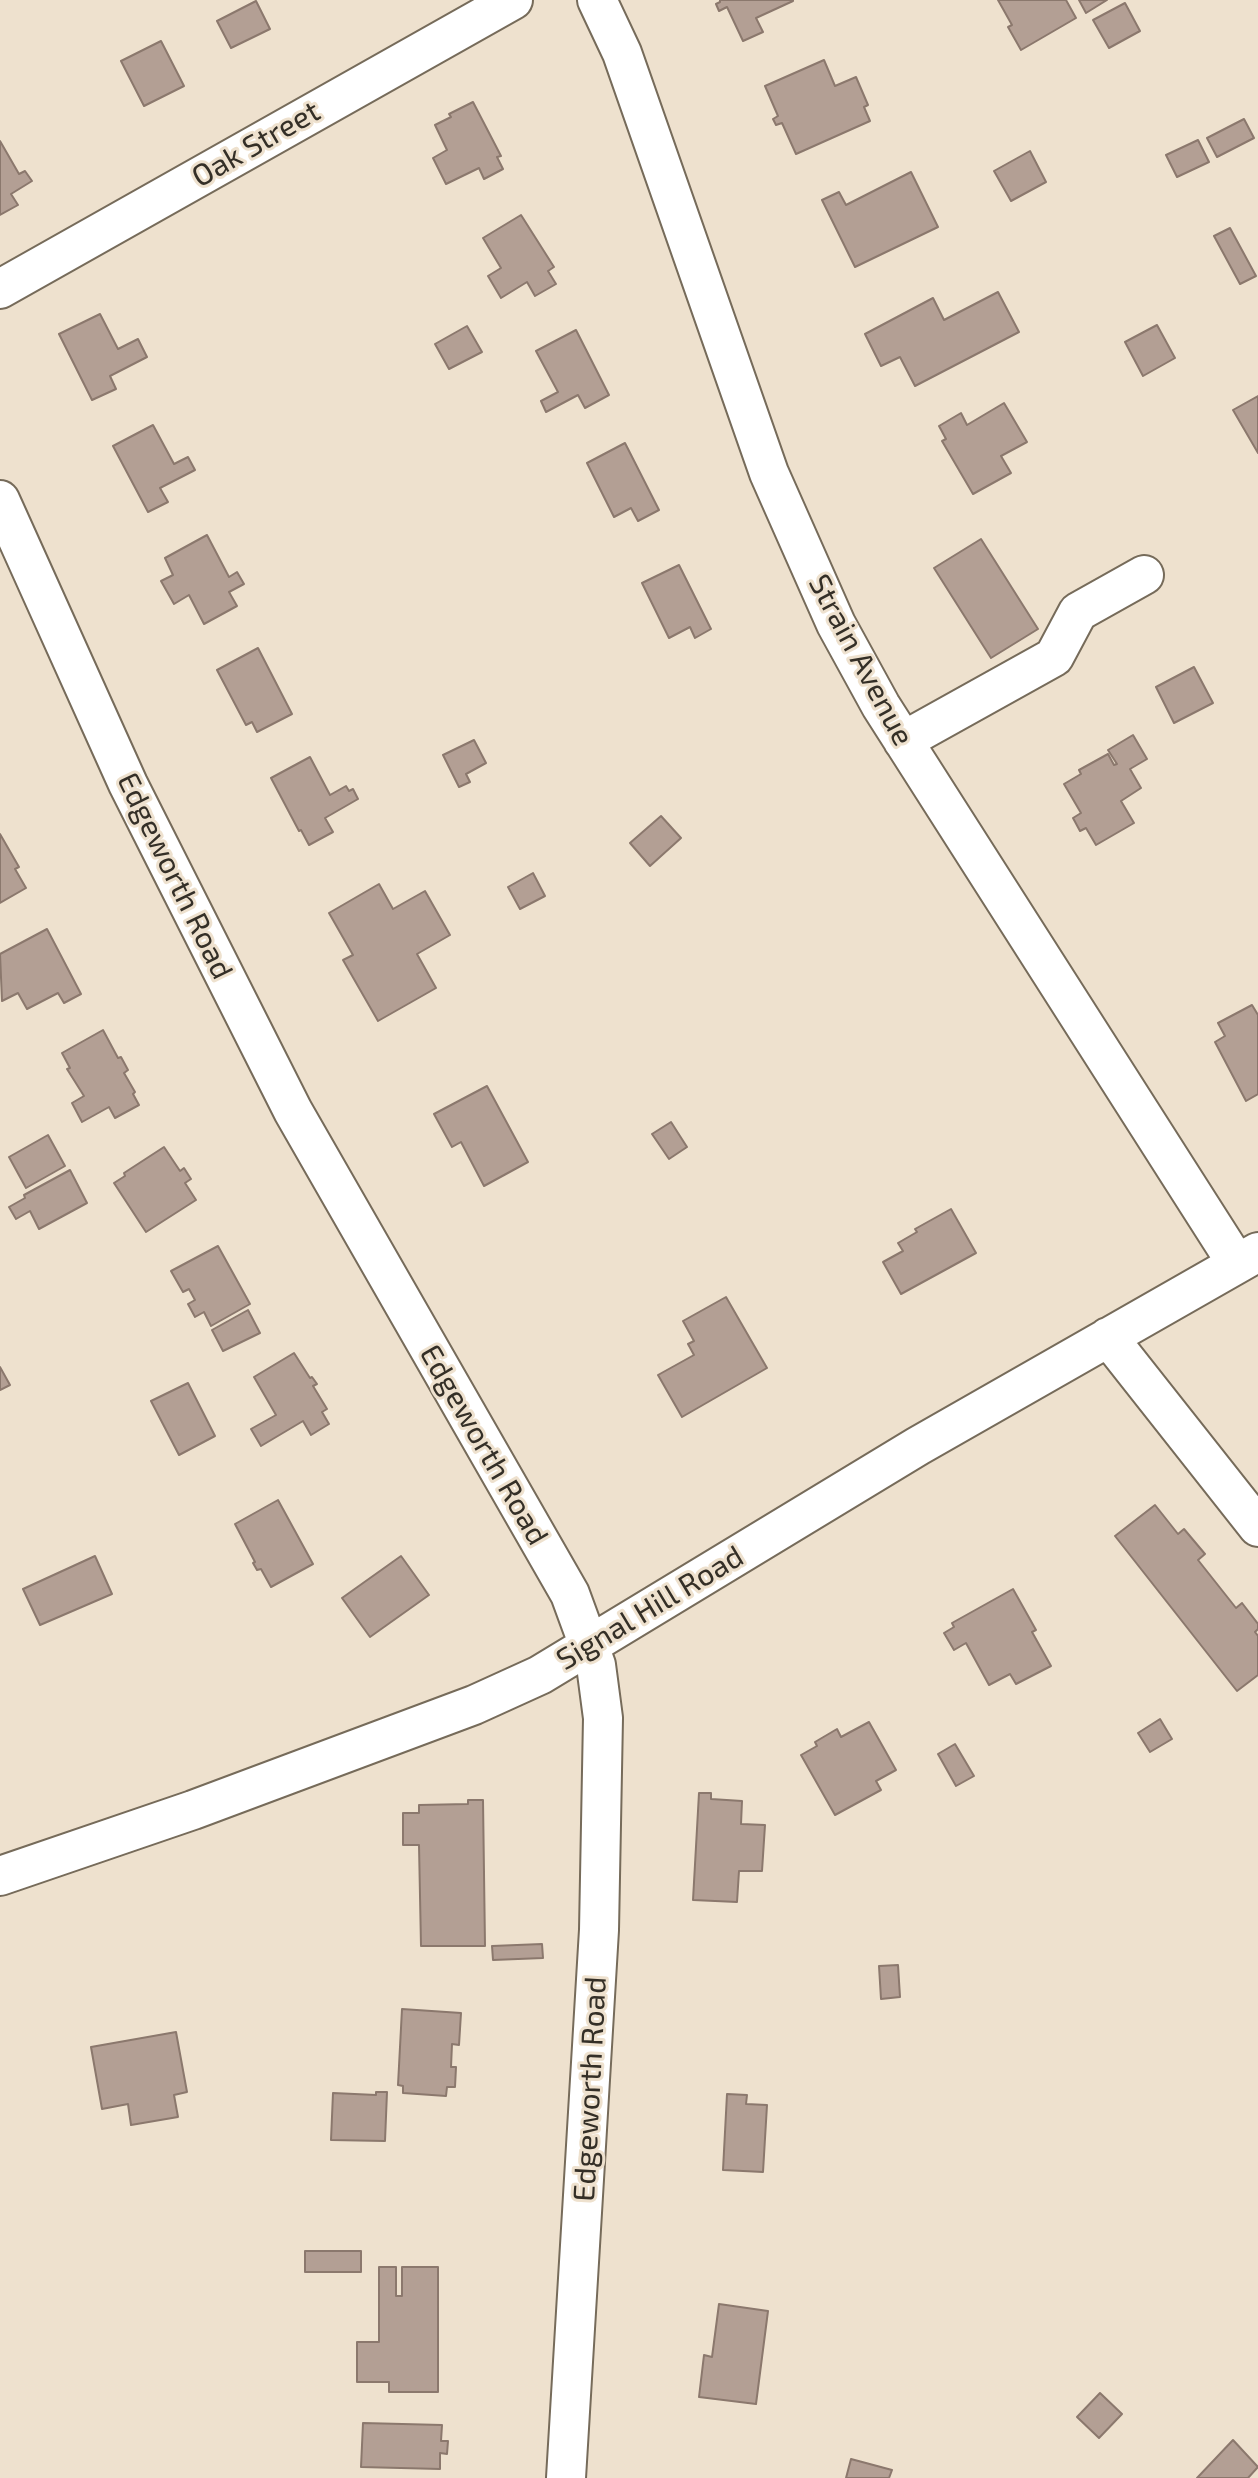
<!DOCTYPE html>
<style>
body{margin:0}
canvas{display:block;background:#eee1ce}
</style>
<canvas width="1258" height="2478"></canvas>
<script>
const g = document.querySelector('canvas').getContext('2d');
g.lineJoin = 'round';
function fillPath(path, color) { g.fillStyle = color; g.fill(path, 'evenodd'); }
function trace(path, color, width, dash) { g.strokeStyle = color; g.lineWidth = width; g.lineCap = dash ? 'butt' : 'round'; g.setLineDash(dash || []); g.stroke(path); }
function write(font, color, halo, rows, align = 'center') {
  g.font = font + ' "Exo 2",sans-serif'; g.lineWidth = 6; g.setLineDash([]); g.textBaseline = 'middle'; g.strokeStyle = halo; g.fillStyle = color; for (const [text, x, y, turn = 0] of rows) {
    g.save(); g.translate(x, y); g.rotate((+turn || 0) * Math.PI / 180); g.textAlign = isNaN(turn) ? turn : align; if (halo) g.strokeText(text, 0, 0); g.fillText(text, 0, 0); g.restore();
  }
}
const building = new Path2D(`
 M720,0H793V1L756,18L763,32L743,41L727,7L719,11L716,4L720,2Z
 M998,0H1066L1076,18L1021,50L1008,27L1012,25Z
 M1079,0H1107L1086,13Z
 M256,1L270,29L231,48L217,21Z
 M1125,3L1140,31L1109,48L1093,20Z
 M161,41L184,86L144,106L121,61Z
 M824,60L835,86L856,77L868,105L864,107L870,121L796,154L782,123L776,125L773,119L778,116L765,86Z
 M473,102L501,156L497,157L503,169L484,179L479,168L446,184L433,158L447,150L435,125L451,117L449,114Z
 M1244,119L1254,138L1217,157L1207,138Z
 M1198,140L1209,162L1177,177L1166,155Z
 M0,141L19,174L25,171L32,181L11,194L18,205L0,215Z
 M1030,151L1046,182L1011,201L994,171Z
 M911,172L938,227L855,267L822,200L839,192L846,205Z
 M521,215L554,267L548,271L556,284L535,296L527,282L501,298L488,276L501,268L483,238Z
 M1230,228L1256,276L1240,284L1214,236Z
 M998,292L1019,332L915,386L900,357L881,366L865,334L933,298L944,320Z
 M100,314L118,349L138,339L147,357L110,376L116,389L92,400L59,334Z
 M1157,325L1175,358L1143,376L1125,342Z
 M467,326L482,352L449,369L435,344Z
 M576,330L609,395L585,408L578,395L546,412L541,401L558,392L536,351Z
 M1258,396V453L1233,410Z
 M1004,403L1027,442L1001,456L1011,473L973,494L942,441L946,439L939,426L961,413L967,425Z
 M153,425L174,464L188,457L195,470L160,488L168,502L148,512L113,446Z
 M625,443L659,510L638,521L631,508L614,517L587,463Z
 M207,535L229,577L237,572L244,584L229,592L237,606L204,624L189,595L174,604L161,581L173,575L165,558Z
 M981,539L1038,629L991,658L934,568Z
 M679,565L711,629L695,638L690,627L669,638L642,583Z
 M258,648L292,714L257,732L252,722L246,725L217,670Z
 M1194,667L1213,703L1174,723L1156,687Z
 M1133,735L1147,759L1130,769L1141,788L1121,801L1134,823L1096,845L1086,828L1080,831L1073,818L1081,813L1064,784L1081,774L1079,770L1108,754L1114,765L1117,764L1108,750Z
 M474,740L486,763L466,774L470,782L459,787L443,755Z
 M310,757L330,795L346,786L349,791L353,789L358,799L325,818L333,832L309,845L301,830L299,831L271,778Z
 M661,816L681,838L650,866L630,843Z
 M0,834L19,867L15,869L26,888L0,903Z
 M533,873L545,896L520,909L508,887Z
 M379,884L393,909L425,891L450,935L417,954L436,988L378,1021L343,960L353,955L329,913Z
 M47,929L81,994L64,1003L58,993L27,1009L18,993L2,1001L0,954Z
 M1252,1005L1258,1015V1094L1246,1101L1215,1042L1225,1036L1218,1023Z
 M103,1030L118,1058L121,1057L128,1070L124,1073L135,1092L133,1094L139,1105L115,1118L109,1107L82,1122L72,1103L84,1096L67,1069L70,1068L62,1053Z
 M487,1086L528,1162L484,1186L461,1142L452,1147L434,1114Z
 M671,1122L687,1147L669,1159L652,1134Z
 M48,1135L65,1166L26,1188L9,1157Z
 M164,1147L180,1171L184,1168L191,1179L185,1183L196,1200L146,1232L114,1183L125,1176L124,1173Z
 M70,1170L87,1203L39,1229L30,1211L16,1219L9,1207L25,1198L24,1195Z
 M951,1209L976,1253L901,1294L883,1262L903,1251L898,1243L917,1232L915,1229Z
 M218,1246L250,1304L211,1326L204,1312L195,1317L188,1304L195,1300L189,1289L183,1292L171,1271Z
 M726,1297L767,1368L682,1417L658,1375L694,1355L688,1344L694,1341L683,1321Z
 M248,1310L260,1333L223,1351L212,1330Z
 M294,1353L310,1378L312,1377L317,1384L313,1386L327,1409L322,1412L329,1424L311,1435L303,1421L261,1446L251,1429L276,1415L254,1377Z
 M0,1367L10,1385L0,1390Z
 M188,1383L215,1436L179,1455L151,1401Z
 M278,1500L313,1564L271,1587L261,1569L257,1570L253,1563L255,1562L235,1524Z
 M1155,1505L1178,1534L1184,1529L1205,1554L1198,1560L1236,1608L1242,1603L1258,1624V1629L1255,1632L1258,1636V1675L1237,1691L1115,1536Z
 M95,1556L112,1594L40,1625L23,1589Z
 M401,1556L429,1595L370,1637L342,1598Z
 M1013,1589L1036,1630L1032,1632L1051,1666L1016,1684L1010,1674L989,1685L966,1643L954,1650L944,1633L954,1627L952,1623Z
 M1160,1719L1172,1739L1150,1752L1138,1733Z
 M869,1722L896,1770L876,1781L881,1790L835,1815L801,1755L817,1746L815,1742L837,1729L841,1737Z
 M955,1744L974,1776L956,1786L938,1754Z
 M699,1793H711V1799L742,1801L741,1824L765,1825L762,1871H739L737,1902L693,1900Z
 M468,1800H483L485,1946H421L419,1845H403V1813H419V1805L468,1804Z
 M542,1944L543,1958L493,1960L492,1946Z
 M898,1965L900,1997L881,1999L879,1966Z
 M402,2009L461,2013L459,2045L452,2044L451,2067H456L455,2087H447L446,2096L403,2093V2086L398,2085Z
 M176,2032L187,2092L174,2095L178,2117L131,2125L128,2104L102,2109L91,2047Z
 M376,2092H387L385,2141L331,2140L333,2093L376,2095Z
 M727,2094L747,2095L746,2104L767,2105L763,2172L723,2170Z
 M305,2251H361V2272H305Z
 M379,2267H396V2296H402V2267H438V2392H389V2382H357V2342H379Z
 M719,2304L768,2311L756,2404L699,2397L704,2355L712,2357Z
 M1100,2393L1122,2414L1099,2438L1077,2417Z
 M363,2423L442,2425L441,2441H448L447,2454L440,2453V2469L361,2467Z
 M1233,2440L1258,2467L1248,2478H1197Z
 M851,2459L892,2470L889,2478H846Z`);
fillPath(building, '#b39f94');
trace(building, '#8b786d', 2);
const minor = new Path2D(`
 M597,0L622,53L769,473L836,624L881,706L1237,1264
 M0,289L513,0
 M0,500L128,784L293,1111L570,1594L596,1665L603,1718L599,1930L566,2478
 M903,741L1054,657L1078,612L1144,575
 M1108,1337L1258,1527
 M0,1876L193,1810L474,1705L540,1675L918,1446L1258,1252`);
trace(minor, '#766b5a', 42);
trace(minor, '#fff', 38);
write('30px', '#342f27', '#eee1ce', [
 ["Oak Street",256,144,-30],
 ["Strain Avenue",861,660,62],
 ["Edgeworth Road",175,876,64],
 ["Edgeworth Road",484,1445,60],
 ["Signal Hill Road",650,1608,-31],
 ["Edgeworth Road",590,2089,-87]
]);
</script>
